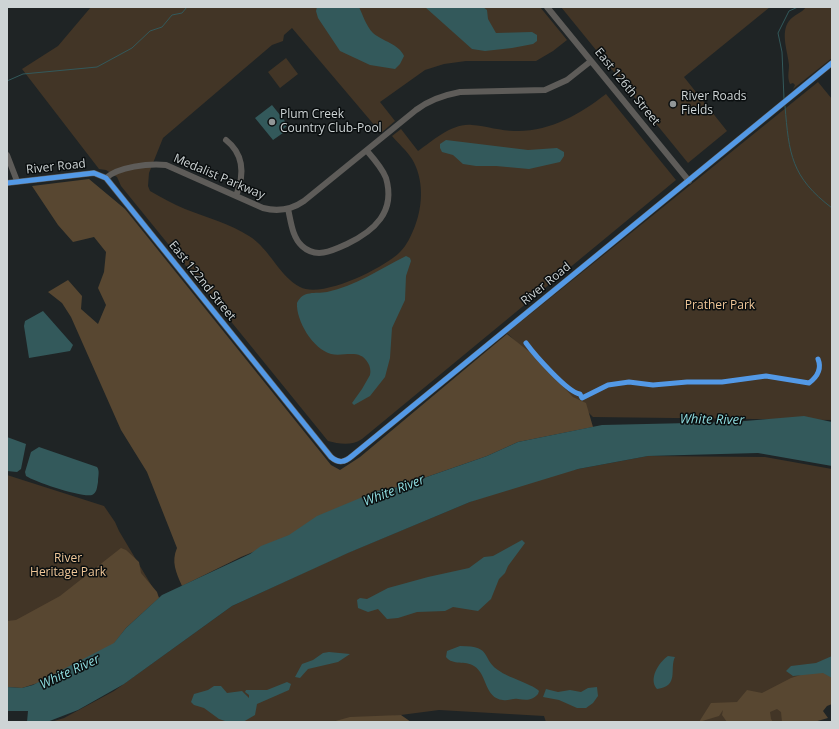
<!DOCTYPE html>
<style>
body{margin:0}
#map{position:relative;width:839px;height:729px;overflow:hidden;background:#1f2425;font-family:"Open Sans",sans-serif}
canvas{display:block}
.frame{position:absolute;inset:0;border:8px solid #ced4d5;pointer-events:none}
</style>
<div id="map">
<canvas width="839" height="729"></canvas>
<div class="frame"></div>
</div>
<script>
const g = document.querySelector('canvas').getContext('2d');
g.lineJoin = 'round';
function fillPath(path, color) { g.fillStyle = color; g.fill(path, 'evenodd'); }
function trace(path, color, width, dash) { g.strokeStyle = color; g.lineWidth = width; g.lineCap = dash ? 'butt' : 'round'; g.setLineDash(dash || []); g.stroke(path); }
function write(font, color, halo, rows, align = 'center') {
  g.font = font + ' "Open Sans",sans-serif'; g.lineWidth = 3; g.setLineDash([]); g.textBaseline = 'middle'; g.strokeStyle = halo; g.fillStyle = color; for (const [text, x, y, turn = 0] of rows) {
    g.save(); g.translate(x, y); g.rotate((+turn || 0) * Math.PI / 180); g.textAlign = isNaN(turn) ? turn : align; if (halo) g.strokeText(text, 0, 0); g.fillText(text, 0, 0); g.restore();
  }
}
fillPath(new Path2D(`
 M91,7H540L567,40L553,51L536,61H466L444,64L425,70L380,102L395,121L381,133L292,28L284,35L283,41L272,45L163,138L149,173L148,186L150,191C161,197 173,204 185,209C206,217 230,224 249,236C270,249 279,276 300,287C322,299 384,268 400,252C407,245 411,236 415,226C423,205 424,179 412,159C407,151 398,143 392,136L401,129L418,151C434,140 452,123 472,125C486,126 501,131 515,131C550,132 580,114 606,94L676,180L362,439C352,446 339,444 328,441L121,186L117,177L106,170L99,169L22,69L58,46Z
 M561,7H770L684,77L727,131L688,163Z
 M806,7H832V58L793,89L795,85L793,83L790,84C787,77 789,72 789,65C788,52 780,33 789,21C793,15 802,13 806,7Z
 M286,58L298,74L280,88L268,72Z
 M818,82L832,99V420L593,417L507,333Z
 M648,456L765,457L832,469V686L804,722H546L544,716L439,710L347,722H51L64,718L114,691L232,606L340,556L477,499L562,472Z
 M7,475L104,506L115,522L119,531L159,598L7,668Z`), '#423526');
fillPath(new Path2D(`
 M89,179L125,209L331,465L340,470L360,457L507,334L532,354L573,397L586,403L593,427L518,442L487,456L398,487L377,491L282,540L241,557L182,586C176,572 171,562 177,548L147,472L121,430L71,317L62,303L48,292L68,280L82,296L81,309L98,324L106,305L98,288L104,272L106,252L94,237L73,242L58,225L32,186Z
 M121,548L126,550L139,562L141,573L157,592L159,598L126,628L113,645L63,675L22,688L7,687V621L16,620L60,596Z
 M832,665V704L827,706L823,711L828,718L814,722H782L781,712L777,709L770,712L771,719L773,722H727L722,715L723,710L719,716L699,722L711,703L737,702L747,690L762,693L791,678Z
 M401,715L411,722H332L350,717Z`), '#584731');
fillPath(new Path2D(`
 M317,7H359C363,15 366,26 373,33C382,41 399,44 404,56L400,64L395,69L370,65L340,51L318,18L316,11Z
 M425,7H483L487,10L488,19L496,33L532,32L537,35V41L533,44L512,48L485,51L472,49Z
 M272,105L288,125L281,131L283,133L273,140L255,118Z
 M446,140L528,150L557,148L564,152V156L560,162L529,169L496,166H476L463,164L453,155L442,152L440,148V144Z
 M406,256L410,258L411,261L406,276L405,300L392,328L390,358L385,377L370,396L354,405L352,403L362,389L370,375C371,371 370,366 368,363C360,348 344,357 331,354C313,349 296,321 297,303C303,290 315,294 327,292C355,286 380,269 406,256Z
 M43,311L73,345L70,351L29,358L24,326L25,321Z
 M804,416L832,422V466L758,453L648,456L578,469L470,502L348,553L232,606L124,684L78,710L47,722H27L28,711H7V687L22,688L33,685L114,643L126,628L162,595L250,554L261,546L289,535L317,516L377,491L398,487L487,456L518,442L602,425L733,422Z
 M7,437L26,444L21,469L17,472L7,471Z
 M39,447L97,467C100,471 98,476 98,482C97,487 97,493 92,495C83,498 35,482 26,476L25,472L31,452Z
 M522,540L525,543L508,566L505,573L499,579L491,599L478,611L453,607L445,611L417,612L398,618L387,619L378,609L368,612L358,608L357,600L360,598L367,599L388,588L428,577L469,568L484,557L493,556Z
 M460,646C495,646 479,659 501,672C510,678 534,685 539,691L538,694C532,701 526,700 518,699C513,698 508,701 503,700C484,698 488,675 474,666C465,660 453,666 446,657L447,651Z
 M329,652L350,654L338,662L308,669L300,678L295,677L302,664L313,660L323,653Z
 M668,656L675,657C669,669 680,686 657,689C648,679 659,662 668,656Z
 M832,656V678L823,673L793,676L786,671L791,666L816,663Z
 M287,682L291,684L289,690L257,704L255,715L243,722H228L219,719L204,708L194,705L191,702L194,694L208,690L214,686H221L227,693L242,691L249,698V695L245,692L246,690H267Z
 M597,687L598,696L593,703L586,708H577L559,700L543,697L546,689L558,692L570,690L581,692L588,688Z`), '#33595b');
trace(new Path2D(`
 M7,81L23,74L97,67L132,48L150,31L162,27L172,15L182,13L187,7
 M784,99L782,52L778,33L789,11L798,7
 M785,106C789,154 791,177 832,208`), '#33595b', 1);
trace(new Path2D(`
 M547,7L689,181
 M226,140C245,155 244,176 236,196
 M7,155L17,181
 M106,178C118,167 149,163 166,165L263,208C278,212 291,210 304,201L416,110C429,100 444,95 460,92L545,90L567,80L591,61
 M7,183L94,173L106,178L331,457C339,464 345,462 352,456L832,63
 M288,209C291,221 292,237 302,246C316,259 332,251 347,244C374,231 396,212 386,178C382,168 374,159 367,151`), '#5e5c59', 6);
trace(new Path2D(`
 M7,183L94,173L106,178L331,457C339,464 345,462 352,456L832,63
 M526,343C534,354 568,393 580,394L582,398L608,385L629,382L653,385L687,382H722L766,376L809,383C817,377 822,369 818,359`), '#5399e6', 5);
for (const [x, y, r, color] of [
 [673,104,4,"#919697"],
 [272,122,4,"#919697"]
]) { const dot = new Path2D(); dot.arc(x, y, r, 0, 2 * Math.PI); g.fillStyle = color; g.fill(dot); trace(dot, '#0a0e0f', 1.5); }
write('12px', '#ced4d5', '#0a0e0f', [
 ["East 126th Street",627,87,51],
 ["River Road",56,167,-6],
 ["Medalist Parkway",219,177,23],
 ["East 122nd Street",202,281,51],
 ["River Road",546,284,-39]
]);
write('12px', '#ced4d5', '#0a0e0f', [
 ["River Roads",681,97],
 ["Fields",681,111],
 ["Plum Creek",280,115],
 ["Country Club-Pool",280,129]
], 'left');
write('12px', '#f1c899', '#0a0e0f', [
 ["Prather Park",720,306],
 ["River",68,559],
 ["Heritage Park",68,573]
]);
write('italic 13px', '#8edbde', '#0a0e0f', [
 ["White River",712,420,1],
 ["White River",394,491,-21],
 ["White River",70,672,-25]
]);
</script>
